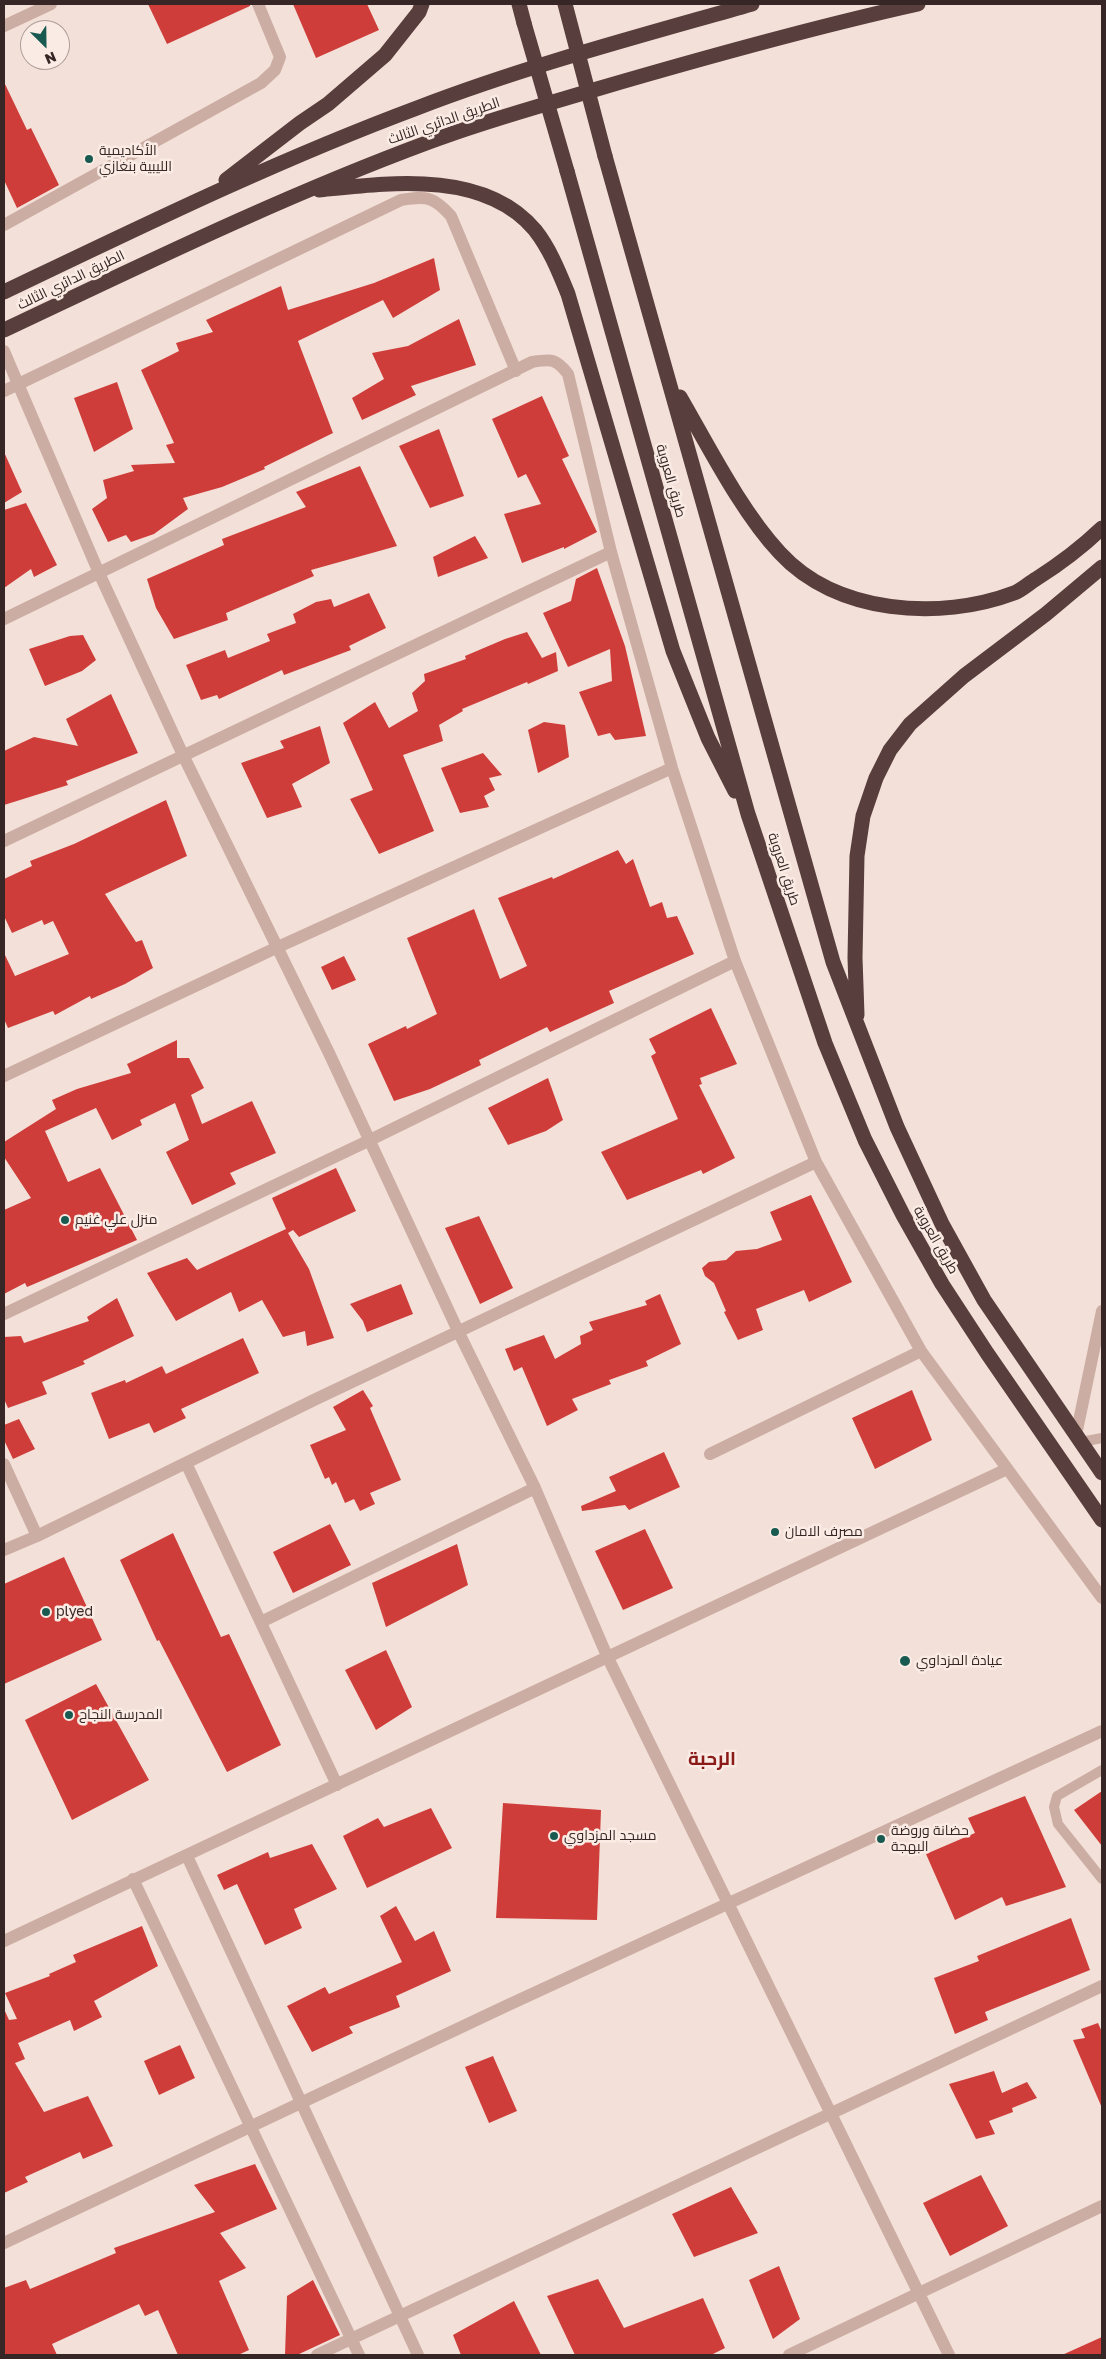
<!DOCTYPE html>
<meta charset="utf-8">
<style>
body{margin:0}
#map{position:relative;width:1106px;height:2359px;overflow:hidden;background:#f3e0d8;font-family:"Golos Text",sans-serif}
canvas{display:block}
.frame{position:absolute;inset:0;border:5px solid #362726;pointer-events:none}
.north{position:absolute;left:20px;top:20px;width:50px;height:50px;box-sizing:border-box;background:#faebe4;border:1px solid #ac9d98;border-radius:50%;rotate:157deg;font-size:14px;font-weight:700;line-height:20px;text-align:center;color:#362726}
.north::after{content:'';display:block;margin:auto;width:18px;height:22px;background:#185a50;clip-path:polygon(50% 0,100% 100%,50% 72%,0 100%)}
</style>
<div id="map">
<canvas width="1106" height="2359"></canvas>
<div class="frame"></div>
<div class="north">N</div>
</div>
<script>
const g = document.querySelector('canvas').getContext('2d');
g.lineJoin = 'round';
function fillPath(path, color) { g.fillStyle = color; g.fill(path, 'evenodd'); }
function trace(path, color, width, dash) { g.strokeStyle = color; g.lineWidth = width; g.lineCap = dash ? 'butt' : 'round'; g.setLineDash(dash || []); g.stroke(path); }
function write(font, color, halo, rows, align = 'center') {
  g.font = font + ' "Golos Text",Cairo,sans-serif'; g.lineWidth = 5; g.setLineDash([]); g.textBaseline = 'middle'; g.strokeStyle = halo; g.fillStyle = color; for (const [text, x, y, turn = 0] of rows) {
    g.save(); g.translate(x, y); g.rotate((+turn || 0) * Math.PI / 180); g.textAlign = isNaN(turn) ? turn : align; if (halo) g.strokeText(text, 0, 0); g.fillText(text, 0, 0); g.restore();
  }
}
fillPath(new Path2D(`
 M148,4H250V6L167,44Z
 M293,4H367L379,30L316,58Z
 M4,82L27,130L31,128L59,185L17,208L4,180Z
 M434,258L440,290L393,318L383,300L298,341L333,433L264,467L265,469L222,487L183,498L188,509L154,534L131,542L126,535L108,542L92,509L107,498L103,480L134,471L131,465L175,463L166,445L174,443L141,370L179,351L176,343L213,332L206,320L281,286L288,310L374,283Z
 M459,319L476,365L411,386L416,395L362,420L352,398L384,379L372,353L408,346Z
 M117,382L133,429L94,452L74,398Z
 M542,396L569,456L562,459L597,532L564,549V547L522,563L504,514L541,504L526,474L518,478L492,419Z
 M439,429L464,496L430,508L399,446Z
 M4,452L22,492L4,503Z
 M360,466L397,546L311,570L314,576L226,613L228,620L174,639L156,608L147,579L224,545L222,539L306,507L296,492Z
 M26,503L57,565L34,577L31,569L4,588V510Z
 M475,536L488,558L438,577L433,557Z
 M597,568L625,646L646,736L615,740L610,733L598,736L579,692L612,681L610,649L568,667L543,613L571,601L576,579Z
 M369,593L386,628L349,646L351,650L284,675L282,670L219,699L217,695L201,700L186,665L225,650L228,658L270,641L267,634L296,623L293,614L316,602L331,599L334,607Z
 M527,632L542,658L556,652L558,671L528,684L527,682L462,709L463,711L439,725L443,741L403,755L434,831L379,854L350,799L373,790L343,723L375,702L389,728L418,711L412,693L425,681L424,674L466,659L465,656L505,639Z
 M83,635L96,660L82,671L45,686L29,649L70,636Z
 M111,694L138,753L66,781L68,785L4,805V751L34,737L78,746L66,719Z
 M544,722L565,725L569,757L538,773L528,730Z
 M320,726L330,763L292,784L302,807L267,818L241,763L284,748L280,741Z
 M483,753L502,775L489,778L495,790L484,796L489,807L460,813L441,768Z
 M166,800L187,856L105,894L136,942L142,940L153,968L125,984L91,999L90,996L55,1015L53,1011L8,1028L4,1019V953L15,976L69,954L53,921L44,925L42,920L12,933L4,916V879L32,866L30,861L74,844Z
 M618,850L626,864L633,859L650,907L662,902L667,918L677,916L694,954L609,991L614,1003L550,1032L547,1027L479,1060L481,1065L430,1089L394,1101L368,1044L406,1026L407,1029L437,1014L407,938L474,909L500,979L527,966L498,898L552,877L553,879Z
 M344,956L356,980L332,990L321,967Z
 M711,1008L737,1064L700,1078L702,1084L699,1085L735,1158L703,1174L701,1170L627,1200L601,1152L678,1119L651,1056L656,1053L649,1039Z
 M177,1040V1058H189L204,1088L191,1095L202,1124L252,1101L276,1153L230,1173L236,1184L192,1205L166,1152L189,1140L175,1103L140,1120L142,1125L112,1140L96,1108L45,1131L68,1182L100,1168L137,1240L27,1287L25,1283L4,1294V1210L31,1198L4,1157V1142L56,1109L52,1100L77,1089L131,1073L127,1064Z
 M548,1078L563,1120L546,1131L508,1145L488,1108Z
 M336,1168L356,1211L299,1237L293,1230L288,1233L309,1269L334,1338L307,1346L305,1331L283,1337L262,1300L239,1312L231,1292L176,1321L147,1273L187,1258L197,1270L286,1229L272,1198Z
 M811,1195L852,1282L809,1302L804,1290L756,1309L763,1330L738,1340L724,1312L726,1311L714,1283L705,1276L702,1268L709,1262L726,1260L736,1251L757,1249L782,1240L770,1212Z
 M479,1216L513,1288L480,1304L445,1228Z
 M401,1284L413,1314L367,1332L363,1321L350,1304Z
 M660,1294L681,1344L646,1361L648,1366L609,1380L611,1384L572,1399L578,1410L547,1426L522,1367L514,1371L505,1349L544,1335L555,1359L581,1344L580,1336L593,1330L589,1322L647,1305L645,1301Z
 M117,1298L134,1336L83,1361L85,1364L42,1382L47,1394L8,1408L4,1399V1337L21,1336L24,1343L89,1321L87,1317Z
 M243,1338L259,1373L181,1409L186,1418L154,1433L149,1423L109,1439L91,1393L125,1380L126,1383L162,1366L166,1374Z
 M363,1390L373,1406L370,1408L401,1480L370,1493L375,1504L360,1511L354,1499L345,1503L336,1482L332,1485L329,1477L325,1479L310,1445L346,1430L333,1407Z
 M912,1390L932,1440L875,1469L852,1418Z
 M19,1419L35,1449L13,1459L4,1440V1425Z
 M664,1452L680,1487L629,1510L625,1505L582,1511L581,1506L616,1491L609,1477Z
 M330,1524L351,1565L293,1593L273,1552Z
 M645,1529L673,1588L623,1610L595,1551Z
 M173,1533L221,1637L229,1634L281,1745L227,1772L159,1640L157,1641L120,1560Z
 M457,1544L468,1585L386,1627L372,1583Z
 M64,1557L102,1640L4,1684V1584Z
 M386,1650L412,1707L376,1730L345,1670Z
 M96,1684L149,1780L72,1820L25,1720Z
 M1102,1791V1846L1074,1810Z
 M1025,1796L1066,1887L1006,1906L1002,1897L955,1920L926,1854L975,1833L968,1818Z
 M503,1803L601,1810L597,1920L496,1918Z
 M431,1808L452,1848L367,1888L343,1836L378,1818L384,1827Z
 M312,1844L337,1889L294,1909L302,1928L265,1945L237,1884L224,1890L217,1875L268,1852L270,1858Z
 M396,1906L415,1941L434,1931L451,1971L396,1996L400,2007L349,2027L353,2033L312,2052L287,2006L325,1987L329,1994L402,1962L380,1916Z
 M1071,1918L1090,1970L985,2012L988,2020L955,2034L934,1978L979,1961L977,1956Z
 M142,1926L158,1966L94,2001L102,2017L74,2031L70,2020L18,2043L25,2059L15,2063L44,2112L88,2096L113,2146L83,2159L80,2152L25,2177L28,2182L4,2193V2009L9,2020L17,2019L5,1993L50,1976L49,1974L76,1962L73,1955Z
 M1098,2023L1102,2032V2108L1073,2040L1085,2038L1081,2029Z
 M180,2045L195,2078L159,2095L144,2061Z
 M493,2056L517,2111L489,2123L465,2067Z
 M994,2071L1002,2093L1027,2082L1037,2098L1012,2108L1013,2112L989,2121L995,2134L976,2139L949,2084Z
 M255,2164L277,2209L220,2233L246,2268L219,2281L249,2350L238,2355H178L158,2310L145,2316L139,2304L52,2344L57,2355H4V2288L26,2280L30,2289L116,2253L114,2248L215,2212L194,2185Z
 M981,2175L1008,2226L950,2256L923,2203Z
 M731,2187L758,2233L694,2257L672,2214Z
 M779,2266L800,2319L773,2339L749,2280Z
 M598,2279L624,2328L703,2298L725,2348L711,2355H575L547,2296Z
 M313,2280L340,2335L297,2355H285L287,2296Z
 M514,2301L541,2355H461L453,2335Z
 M1102,2337V2355H1062Z`), '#cf3d3a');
trace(new Path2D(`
 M1081,1442L1102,1438
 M1102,1770L1057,1796L1054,1807L1058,1824L1102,1879`), '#ccada3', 10);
trace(new Path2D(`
 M4,26L51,4
 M4,225L261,83L275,70L280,57L258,4
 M4,351L99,573L183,755L329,1053L459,1333L535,1488L607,1656L949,2355
 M4,391L401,200C426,196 433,196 451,216L516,371
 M4,619L532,362C551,359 556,358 568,374L611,552L672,768L735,961L816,1162L921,1351L1102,1598
 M4,841L611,552
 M4,1076L278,947L672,768
 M4,1314L368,1141L735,961
 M1076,1435L1102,1311
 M710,1454L921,1351
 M186,1463L337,1785
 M4,1464L37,1536
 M4,1550L37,1536L316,1399L816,1162
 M261,1622L535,1488
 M187,1856L418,2355
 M133,1879L359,2355
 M4,1941L1007,1469
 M4,2243L506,2006L1102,1731
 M317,2355L1102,1986
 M789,2355L1102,2206`), '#ccada3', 12);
trace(new Path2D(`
 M519,4L524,23
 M605,156L833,962L897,1127L942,1224L984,1300L1102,1473
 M567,171L748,814L825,1043L865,1140L903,1215L942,1284L987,1353L1102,1520
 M226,180L300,123L328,104L385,55L419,12L422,4
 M319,190C387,183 484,169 535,230C550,249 559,272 568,294L673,651L708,738L735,791
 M4,292C140,227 275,161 417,108C526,66 640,36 752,4
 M4,330C144,264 283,196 429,142C484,121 540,106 597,89C703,58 810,28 918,4
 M680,397C709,447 741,511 780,553C836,614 940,621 1014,593C1022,590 1029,583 1036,579C1063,562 1080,549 1102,528
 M857,1015L855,958L857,856L863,816L876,778L890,750L910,724L964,676L1046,614L1102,567`), '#583e3c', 15);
trace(new Path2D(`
 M565,4L605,156
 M524,23L567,171`), '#583e3c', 15);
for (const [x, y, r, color] of [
 [89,159,5,"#185a50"],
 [65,1220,5,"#185a50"],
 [775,1532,5,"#185a50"],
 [46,1612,5,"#185a50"],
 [905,1661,6,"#185a50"],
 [69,1715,5,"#185a50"],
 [554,1836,5,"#185a50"],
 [881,1839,5,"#185a50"]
]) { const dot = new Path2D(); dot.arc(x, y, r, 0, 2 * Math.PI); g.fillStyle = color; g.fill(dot); trace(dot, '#faebe4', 2); }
write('14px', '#362726', '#faebe4', [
 ["الطريق الدائري الثالث",444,121,-19],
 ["الطريق الدائري الثالث",71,280,-26],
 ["طريق العروبة",671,481,74],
 ["طريق العروبة",784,869,72],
 ["طريق العروبة",936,1240,60]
]);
write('14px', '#362726', '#faebe4', [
 ["الأكاديمية",99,151],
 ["الليبية بنغازي",99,167],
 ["منزل علي غنيم",75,1220],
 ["مصرف الامان",785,1532],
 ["plyed",56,1612],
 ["عيادة المزداوي",916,1661],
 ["المدرسة النجاح",79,1715],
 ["حضانة وروضة",891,1831],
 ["البهجة",891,1847],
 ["مسجد المزداوي",564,1836]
], 'left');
write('bold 19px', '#8a1b19', '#faebe4', [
 ["الرحبة",712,1759]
]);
</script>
